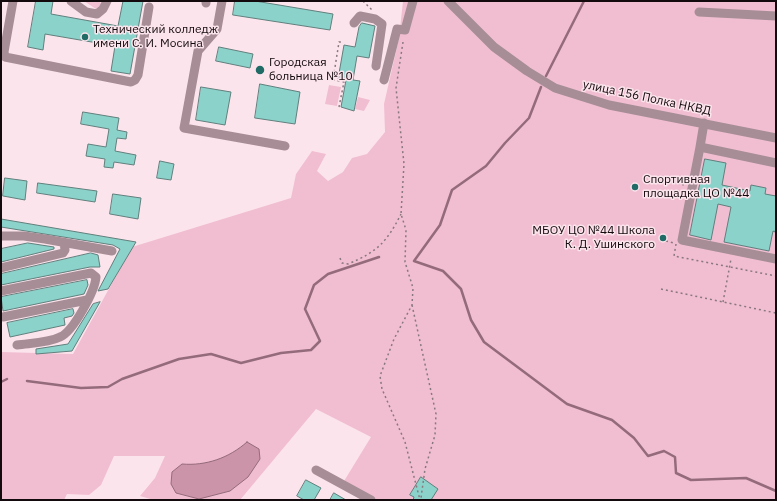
<!DOCTYPE html>
<meta charset="utf-8">
<style>
body{margin:0}
#map{position:relative;width:777px;height:501px;overflow:hidden;background:#fce4ec;font-family:"IBM Plex Sans",sans-serif}
canvas{display:block}
.frame{position:absolute;inset:0;border:2px solid #130a0d;pointer-events:none}
</style>
<div id="map">
<canvas width="777" height="501"></canvas>
<div class="frame"></div>
</div>
<script>
const g = document.querySelector('canvas').getContext('2d');
g.lineJoin = 'round';
function fillPath(path, color) { g.fillStyle = color; g.fill(path, 'evenodd'); }
function trace(path, color, width, dash) { g.strokeStyle = color; g.lineWidth = width; g.lineCap = dash ? 'butt' : 'round'; g.setLineDash(dash || []); g.stroke(path); }
function write(font, color, halo, rows, align = 'center') {
  g.font = font + ' "IBM Plex Sans",sans-serif'; g.lineWidth = 3; g.setLineDash([]); g.textBaseline = 'middle'; g.strokeStyle = halo; g.fillStyle = color; for (const [text, x, y, turn = 0] of rows) {
    g.save(); g.translate(x, y); g.rotate((+turn || 0) * Math.PI / 180); g.textAlign = isNaN(turn) ? turn : align; if (halo) g.strokeText(text, 0, 0); g.fillText(text, 0, 0); g.restore();
  }
}
fillPath(new Path2D(`
 M84,1H100L101,5L96,9Z
 M403,1H776V500H364L341,486L371,437L316,409L240,500H154L140,496L155,478L165,456H114L101,485L89,495L67,494L64,500H1V352L73,354L132,247L291,198L296,174L312,151L326,154L317,171L328,181L343,172L352,158L367,154L385,132L384,104L399,38Z
 M329,85L341,87L337,106L325,104Z
 M358,97L370,100L364,111L355,109Z`), '#f1bed1');
const water = new Path2D(`
 M247,442L259,449L260,459L248,477L230,491L199,499L176,493L171,484L172,472L182,464C206,466 229,458 247,442Z`);
fillPath(water, '#cc94a9');
trace(water, '#946b7a', 1);
trace(new Path2D(`
 M546,76L584,1
 M541,87L529,118L505,143L486,166L452,190L440,225L414,261L443,271L461,289L471,320L484,342L567,404L612,420L634,438L648,456L664,451L675,457L676,473L691,480L746,478L776,491
 M27,381L81,388L108,387L122,379L179,359L211,354L241,363L281,353L311,350L320,341L305,309L314,285L328,274L379,257
 M1,382L7,379`), '#946b7a', 2.5);
const building = new Path2D(`
 M36,1H53L51,14L118,26L123,1H143L130,74L111,71L115,46L45,34L43,50L28,47Z
 M235,1H255L333,14L330,30L233,15Z
 M362,23L375,26L369,58L357,56L353,80L360,81L354,111L341,107L346,80L338,79L344,45L355,47L359,27Z
 M219,47L253,54L250,68L216,61Z
 M260,84L300,92L295,124L255,118Z
 M201,87L231,92L225,125L196,120Z
 M83,112L119,118L117,130L127,132L126,139L117,138L115,151L136,155L134,165L114,162L113,168L104,167L105,159L86,156L88,144L106,147L109,129L81,124Z
 M705,159L726,163L722,185L750,191L751,185L766,188L765,194L776,196V227L775,232L773,231L769,251L724,242L731,207L718,204L711,240L690,235Z
 M160,161L174,164L171,180L157,178Z
 M5,178L27,181L25,200L3,196Z
 M38,183L97,191L95,202L37,193Z
 M113,194L141,198L138,219L110,214Z
 M1,219L136,242L108,289L98,291L120,249L113,245L1,227Z
 M28,243L54,247V249L1,262V249Z
 M91,253L98,255L100,267H90L1,285V274Z
 M87,280L88,285L84,294L3,311L1,297Z
 M100,302L72,351L36,354V349L68,344L93,304Z
 M73,309L74,313L72,316L64,318L65,325L10,337L7,323Z
 M421,477L438,489L431,500H413L414,497L410,495Z
 M306,480L321,488L314,500H304L297,496Z
 M334,493L346,500H330Z`);
fillPath(building, '#8bd2cb');
trace(building, '#617f7c', 1);
trace(new Path2D(`
 M363,1L372,10
 M403,42L396,88L404,164L401,214L406,230L405,262L413,288L412,305L394,339L380,376L382,389L405,442L420,500
 M339,107L344,82L333,80L339,42H342
 M677,183L684,185
 M666,241L674,243
 M676,244L674,256L776,276
 M340,258L342,263L348,264C377,252 387,242 401,214
 M661,289L776,313
 M723,302L731,259
 M412,305L436,414L435,435L425,469L421,498`), '#89787e', 1.5, [2, 3]);
trace(new Path2D(`
 M13,1L4,52L5,57L131,82L135,80L138,75L149,7
 M71,1L86,12L97,14L103,9L107,1
 M222,1L217,29L198,51L184,128L285,146
 M448,1L494,47L527,71L555,88L609,105L776,138
 M206,3V1
 M699,12L776,16
 M354,23L360,16L375,19L382,24L376,66
 M384,80L397,29L405,30L413,1
 M704,123L700,147L776,163
 M700,147L682,240L776,259
 M1,236H24L45,239L112,251
 M1,268L63,253L65,250L64,242
 M1,291L91,273L96,277C95,291 73,332 60,337C48,343 31,343 17,345
 M3,317L87,300
 M316,470L371,500`), '#a68d96', 9);
for (const [x, y, r, color] of [
 [85,37,4,"#216b66"],
 [260,70,5,"#216b66"],
 [635,187,4,"#216b66"],
 [663,238,4,"#216b66"]
]) { const dot = new Path2D(); dot.arc(x, y, r, 0, 2 * Math.PI); g.fillStyle = color; g.fill(dot); trace(dot, '#fce4ec', 1.5); }
write('12px', '#130a0d', '#fce4ec', [
 ["Технический колледж",93,30],
 ["имени С. И. Мосина",93,44],
 ["Городская",269,63],
 ["больница №10",269,77],
 ["Спортивная",643,180],
 ["площадка ЦО №44",643,194],
 ["МБОУ ЦО №44 Школа",655,231,"right"],
 ["К. Д. Ушинского",655,245,"right"]
], 'left');
write('12px', '#130a0d', '#fce4ec', [
 ["улица 156 Полка НКВД",647,98,12]
]);
</script>
